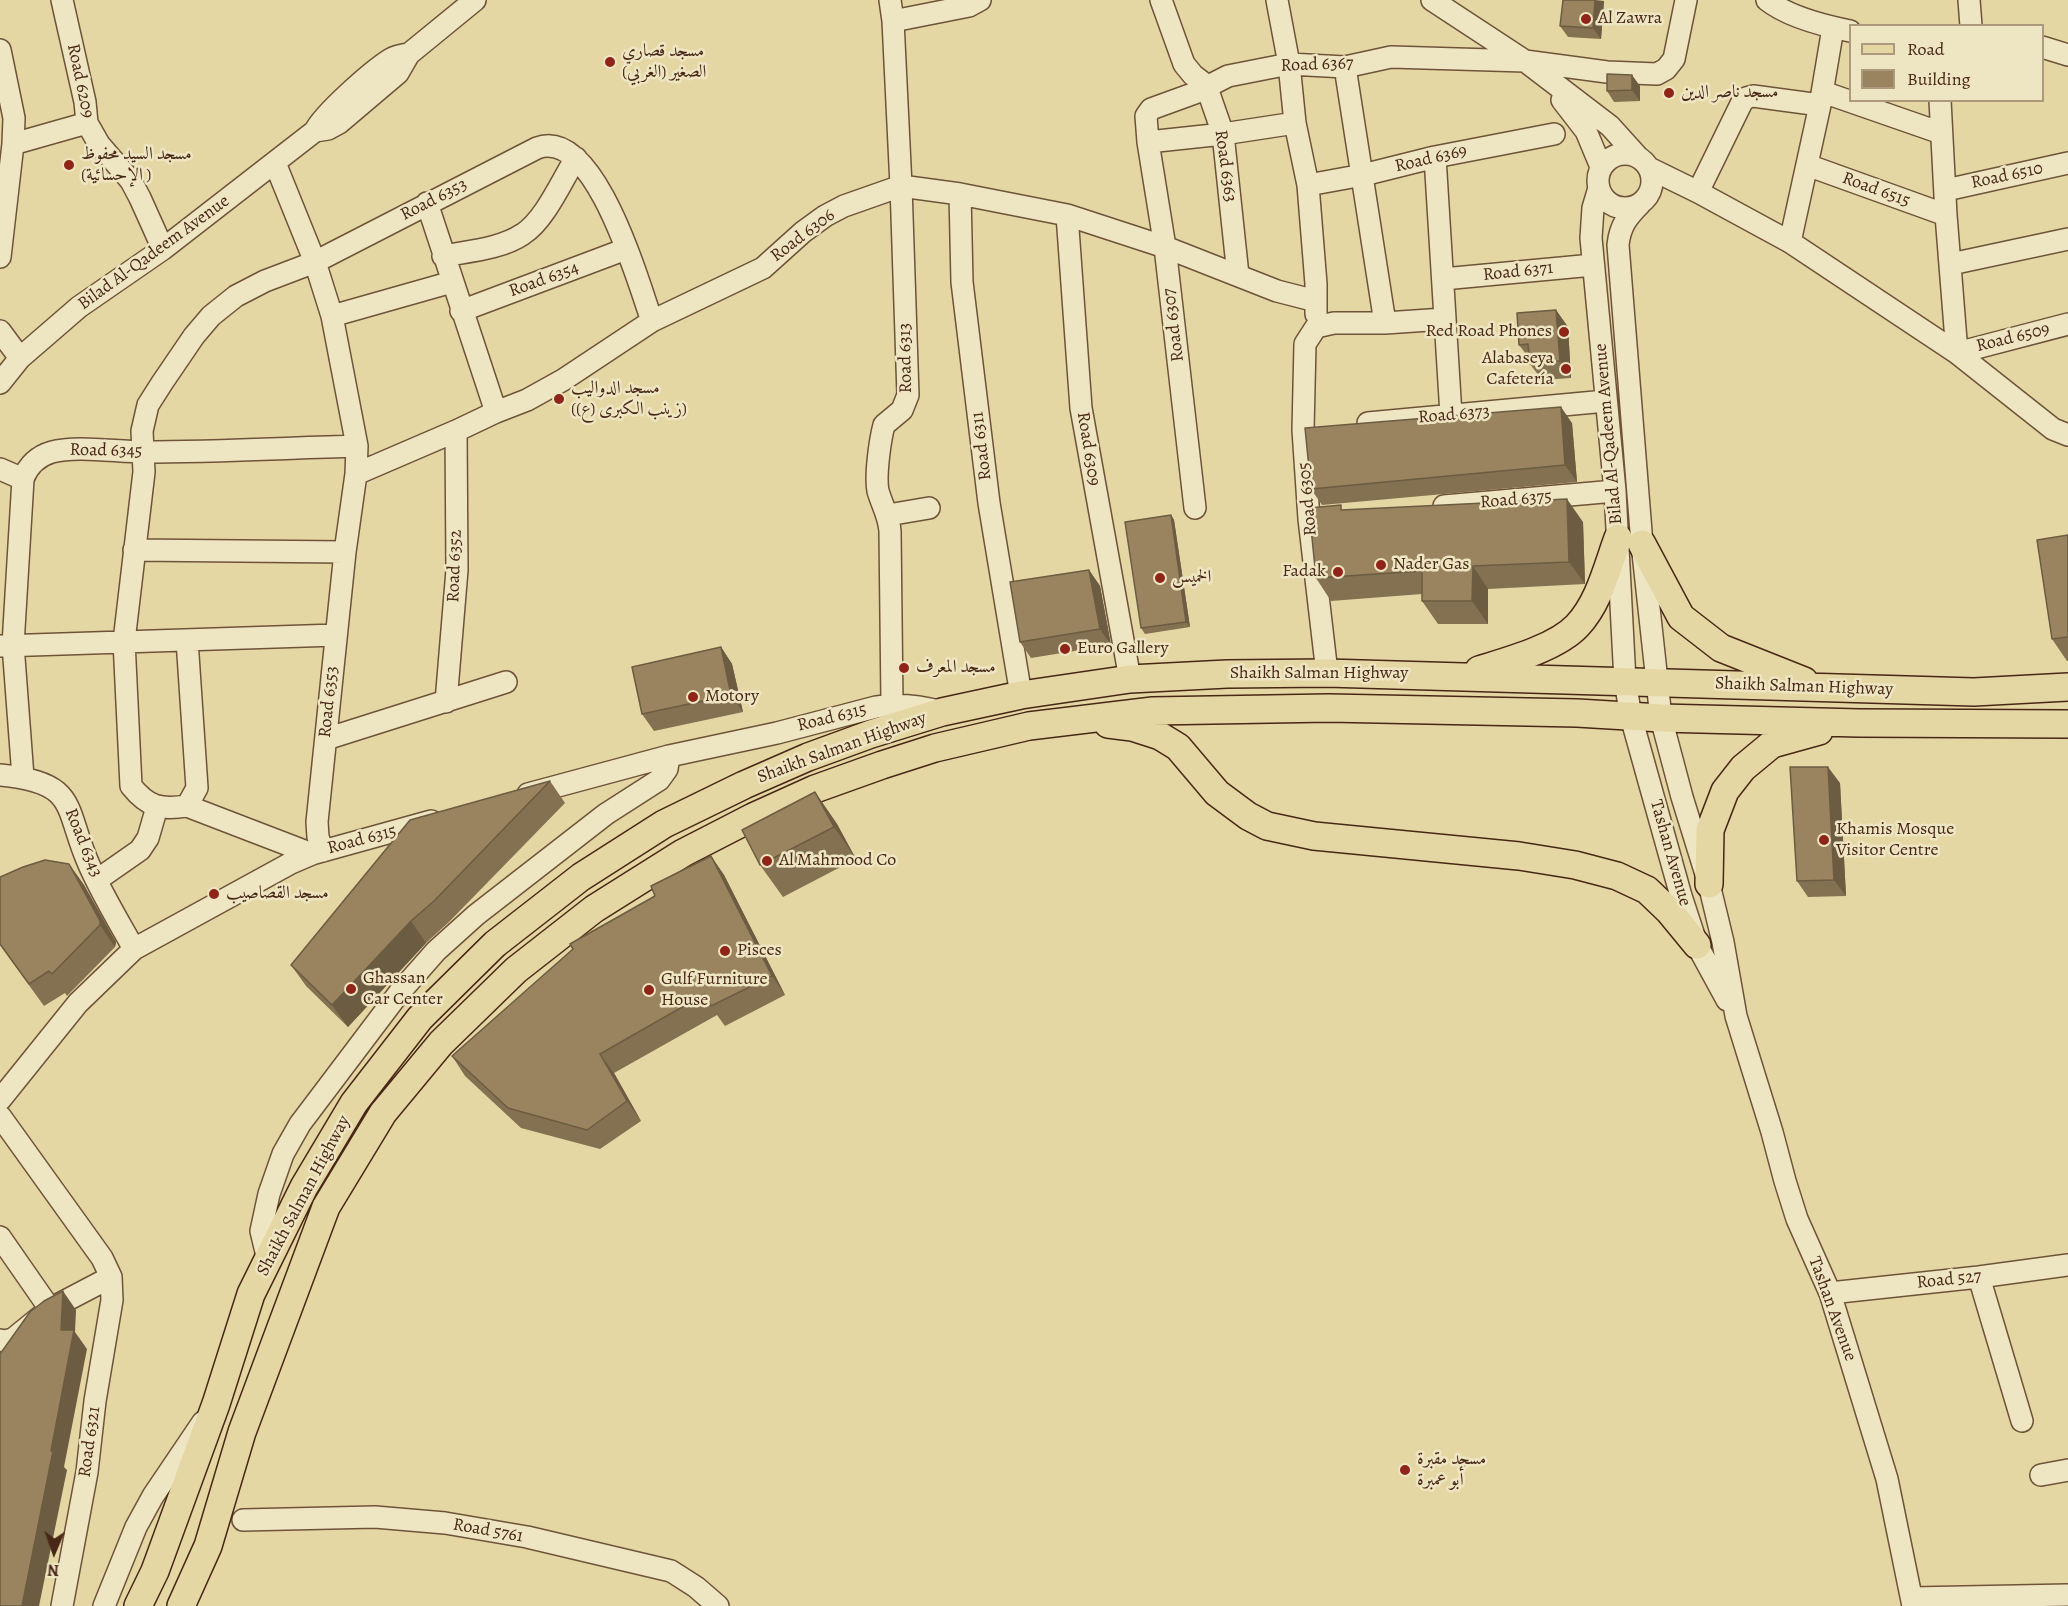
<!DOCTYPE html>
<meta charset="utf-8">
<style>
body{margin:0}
#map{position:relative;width:2068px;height:1606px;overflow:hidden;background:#e5d7a3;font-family:Alegreya,serif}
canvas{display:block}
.legend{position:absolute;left:1849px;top:24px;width:195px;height:78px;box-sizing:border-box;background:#eee5c3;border:2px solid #ac997e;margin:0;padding:8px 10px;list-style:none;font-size:18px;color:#482716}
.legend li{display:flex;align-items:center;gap:12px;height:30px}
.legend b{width:30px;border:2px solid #ac997e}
.north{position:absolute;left:24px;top:1522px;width:60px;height:60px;-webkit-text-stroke:4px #eee5c3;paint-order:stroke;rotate:182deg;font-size:16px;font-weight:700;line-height:24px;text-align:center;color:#482716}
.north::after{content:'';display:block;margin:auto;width:21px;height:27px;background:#482716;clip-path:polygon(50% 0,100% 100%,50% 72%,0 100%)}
</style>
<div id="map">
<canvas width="2068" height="1606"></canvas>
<ul class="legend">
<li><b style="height:8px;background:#e5d7a3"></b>Road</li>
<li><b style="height:16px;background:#9a835f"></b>Building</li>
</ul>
<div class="north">N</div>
</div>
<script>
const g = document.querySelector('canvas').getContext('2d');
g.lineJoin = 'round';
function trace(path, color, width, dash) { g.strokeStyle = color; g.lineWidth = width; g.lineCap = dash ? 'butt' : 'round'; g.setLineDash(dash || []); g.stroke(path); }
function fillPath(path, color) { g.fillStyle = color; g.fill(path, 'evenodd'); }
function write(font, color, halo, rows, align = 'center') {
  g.font = font + ' Alegreya,Amiri,serif'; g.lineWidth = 5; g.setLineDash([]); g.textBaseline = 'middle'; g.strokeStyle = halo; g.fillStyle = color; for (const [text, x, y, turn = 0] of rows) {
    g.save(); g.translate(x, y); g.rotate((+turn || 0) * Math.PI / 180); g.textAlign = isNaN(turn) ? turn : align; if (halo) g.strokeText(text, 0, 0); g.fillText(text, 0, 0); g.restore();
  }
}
const minor = new Path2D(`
 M62,0L85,102L87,123L99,144L131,181L140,198L163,249
 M890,0L893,21L901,186L908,395L902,410L884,425C880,440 875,476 878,491C882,505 889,516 890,531L892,704
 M1161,0L1184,64L1193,75L1206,85L1223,134L1238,275
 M1277,0L1289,64L1295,123L1308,185L1316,284V314
 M1432,0L1525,61L1610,126L1638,157
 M1767,0C1787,16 1825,26 1850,31
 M1969,0L1971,26
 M893,21L969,6L980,0
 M2042,47L2068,55
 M0,50L14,118L13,144L0,257
 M1345,67L1385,323
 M1823,92L1941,133
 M1562,100L1586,131L1601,167
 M1940,100L1946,215L1957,353L2068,324
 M315,131L328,129L339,123L398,73L409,54L475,0
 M1148,142L1223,134L1295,123
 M13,144L87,123
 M1598 181a27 27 0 1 1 54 0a27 27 0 1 1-54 0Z
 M1435,157L1451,415
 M275,163L315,262L332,316L357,446L356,474L345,552L317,822L318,837L323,851
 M1807,165L1946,215
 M1649,168L1698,192L1790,242L1957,353L2053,429L2068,435
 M1308,185L1363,175L1435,157L1554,134
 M1599,188L1593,208L1591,238L1615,491L1625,681L1631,717L1681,896L1697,945L1727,1000
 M1946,190L2068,163
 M1698,192L1742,102L1746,98L1753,96L1820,105
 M960,194L962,282L989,503L1021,695
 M427,203L496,412
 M1640,204C1627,217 1620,226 1618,245L1642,544L1661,718L1682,797L1709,884L1723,942L1736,1016L1772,1132L1785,1181L1797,1219L1830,1293L1887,1479L1913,1606
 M1067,215L1081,408L1130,679
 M1790,242L1820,105L1833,28
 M443,256C469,251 501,249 523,234C545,220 562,180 576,158
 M1951,264L2068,239
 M1443,279L1593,265
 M461,311L626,249
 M332,316L452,282
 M1316,327L1305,344L1303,430L1309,519L1327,673
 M1316,327L1334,323H1385L1444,319
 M0,331L20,358
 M0,383L20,358L79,307L163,249L315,131C323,114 373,70 391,59C396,56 402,55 409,54
 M1368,423L1606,401
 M0,469L23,479
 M356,474L456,431L496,412L527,400L563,380L652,321L763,268L803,232L825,216L844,206L901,186L960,194L1067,215L1165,247L1277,291L1316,301
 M1444,506L1615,491
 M1195,508L1165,247L1148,142L1146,116L1151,109L1195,93L1228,76L1289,64L1345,67L1391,57L1525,61L1607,72L1657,74L1666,69L1674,59L1686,0
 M888,515L929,508
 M134,550L345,552
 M187,640L197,788L187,806C160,810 148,807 131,786L124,641L144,472L142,431L148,405L162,383L194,336L211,316L236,296L265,281L315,262L537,148C595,126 638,282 652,321
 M1,646L336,635
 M446,702L457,570L456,431
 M326,739L506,682
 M0,775C81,783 63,808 90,867C103,896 119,922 134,949
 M23,777L13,645L23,479C28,466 38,456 52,452C76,445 117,452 143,452C214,452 286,448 357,446
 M528,794L669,756L777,733L876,707C899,703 920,706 942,712
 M187,806L312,854
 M97,880L140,850L148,838L157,807
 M0,1100L78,1003L134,949L291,863L312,854L431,821
 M0,1116L102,1258L111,1277L112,1300L95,1401L87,1472L62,1606
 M0,1237L50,1309
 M268,1260L261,1231L269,1194L283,1154L300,1124L399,993L436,951L476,915L606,814L659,780L667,769L669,756
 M1979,1277L2022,1421
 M1830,1293L1979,1277L2068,1265
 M0,1340L5,1341L13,1339L50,1309L111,1277
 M2041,1475L2068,1470
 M243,1520L375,1517L445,1523L527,1537L671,1571L696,1587L718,1606
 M1912,1598L2068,1595
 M104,1606L136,1527L153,1496L203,1422`);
const major = new Path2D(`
 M1642,544L1681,617L1721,648L1804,681
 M1479,670C1508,661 1556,648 1577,626C1599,603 1607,568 1618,538
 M1108,724L1132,727L1160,736L1178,747L1217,793L1248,816L1267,826L1314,836L1519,856L1575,865L1617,876L1647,890L1669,911L1697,945
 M1709,884L1710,830L1725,791L1743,768L1772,744L1819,731
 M138,1606L155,1571L216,1404L251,1294L304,1187L354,1103L420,1018L495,944L581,877L664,824L744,785L808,757L871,734L942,712L1021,695L1130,679L1227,674L1327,673L1974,692L2068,687
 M181,1606L208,1546L242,1432L326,1207L383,1113L441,1043L516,970L594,909L683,853L753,817L815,789L882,765L935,748L1029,726L1153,711L1329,708L1577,713L1661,718L1859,723L2068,724`);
trace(minor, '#6f5339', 24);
trace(major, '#482716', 30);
trace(minor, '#eee5c3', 21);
trace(major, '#e5d7a3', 27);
fillPath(new Path2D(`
 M1604,1L1601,39L1568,37L1560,26Z
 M1640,86V101L1614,102L1607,91Z
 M1556,310L1568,327L1571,378L1542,380L1530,364V359L1519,345Z
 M1572,423L1577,482L1322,505L1311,489Z
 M1345,510L1583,522L1585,584L1488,589V624H1438L1422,601V594L1331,601L1316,578Z
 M1171,515L1174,520L1190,627L1145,634L1141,628Z
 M2068,535V661H2067L2052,639Z
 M1089,570L1100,586L1111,645L1031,658L1020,642Z
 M721,647L732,664L743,712L654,731L642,714Z
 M550,781L565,803L449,922L426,943L348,1027L306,986L291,965Z
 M1840,783L1846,896L1808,897L1797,881Z
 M815,792L837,824L856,859L783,897L760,865Z
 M711,856L724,875L785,995L725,1026L717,1015L614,1073L641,1121L600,1149L521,1128L465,1076L452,1056L655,896Z
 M69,864L84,885L116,942L115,947L67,996L65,993L44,1006L0,945Z`), '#847152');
fillPath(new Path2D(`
 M1595,0L1604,1L1601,39L1593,28Z
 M1632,75L1640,86V101L1632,90Z
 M1556,310L1568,327L1571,378L1560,361Z
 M1561,407L1572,423L1577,482L1565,465Z
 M1567,499L1583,522L1585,584L1569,562Z
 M1171,515L1174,520L1190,627L1186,622Z
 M1473,566L1488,589V624L1472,601Z
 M1089,570L1100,586L1111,645L1100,629Z
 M721,647L732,664L743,712L731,695Z
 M1828,767L1840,783L1846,896L1834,880Z
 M815,792L837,824L856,859L834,827Z
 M711,856L724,875L785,995L772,976Z
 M69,864L84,885L116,942L115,947L100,925Z
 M411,921L426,943L348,1027L332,1005Z
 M600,1054L614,1073L641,1121L627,1101Z
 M63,1291L76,1310L75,1332L87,1349L64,1467L67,1470L39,1606H22L51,1451L61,1330Z`), '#6c5c42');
const building = new Path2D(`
 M1563,0H1595L1593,28L1560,26Z
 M1607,74L1632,75V90L1607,91Z
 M1556,310L1560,361L1530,364L1528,344L1519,345L1517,313Z
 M1561,407L1565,465L1311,489L1305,428Z
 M1567,499L1569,562L1473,566L1472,601H1422V571L1316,578L1309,508L1341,505V510Z
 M1171,515L1186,622L1141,628L1125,522Z
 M2068,535V637L2052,639L2037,540Z
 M1089,570L1100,629L1020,642L1010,582Z
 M721,647L731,695L642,714L632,667Z
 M1790,767H1828L1834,880L1797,881Z
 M550,781L434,901L411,921L332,1005L291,965L410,820Z
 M815,792L834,827L760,865L742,830Z
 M711,856L772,976L711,1006L705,994L600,1054L627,1101L587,1130L508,1108L452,1056L573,949L570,944L655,896L651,886Z
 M45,860L69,864L100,921V925L52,974L49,971L29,984L0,944V877L23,867Z
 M63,1291L61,1330H74L51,1451H53L22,1606H0V1354L30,1312L44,1301Z`);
fillPath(building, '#9a835f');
trace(building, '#6c5c42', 1.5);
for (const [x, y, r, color] of [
 [1586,19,6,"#8f2418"],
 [610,62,6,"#8f2418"],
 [1669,93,6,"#8f2418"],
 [69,165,6,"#8f2418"],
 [1564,332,6,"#8f2418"],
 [1566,369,6,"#8f2418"],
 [559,399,6,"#8f2418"],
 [1381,565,6,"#8f2418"],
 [1338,572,6,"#8f2418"],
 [1160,578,6,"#8f2418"],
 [1065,649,6,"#8f2418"],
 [904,668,6,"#8f2418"],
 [693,697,6,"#8f2418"],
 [1824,840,6,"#8f2418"],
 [767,861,6,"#8f2418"],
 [214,894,6,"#8f2418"],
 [725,951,6,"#8f2418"],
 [351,989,6,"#8f2418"],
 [649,990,6,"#8f2418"],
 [1405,1470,6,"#8f2418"]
]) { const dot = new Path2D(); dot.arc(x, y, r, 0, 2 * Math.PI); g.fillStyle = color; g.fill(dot); trace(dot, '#eee5c3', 2); }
write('18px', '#482716', '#eee5c3', [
 ["Al Zawra",1598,19],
 ["مسجد قصاري",622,52],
 ["الصغير (الغربي)",622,73],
 ["مسجد ناصر الدين",1681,93],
 ["مسجد السيد محفوظ",81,155],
 ["(الإحسائية )",81,176],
 ["Red Road Phones",1552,332,"right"],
 ["Alabaseya",1554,359,"right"],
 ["Cafetería",1554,380,"right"],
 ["مسجد الدواليب",571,389],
 ["(زينب الكبرى (ع))",571,410],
 ["Nader Gas",1393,565],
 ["Fadak",1326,572,"right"],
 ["الخميس",1172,578],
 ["Euro Gallery",1077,649],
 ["مسجد المعرف",916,668],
 ["Motory",705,697],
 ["Khamis Mosque",1836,830],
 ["Visitor Centre",1836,851],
 ["Al Mahmood Co",779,861],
 ["مسجد القصاصيب",226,894],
 ["Pisces",737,951],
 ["Ghassan",363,979],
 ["Car Center",363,1000],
 ["Gulf Furniture",661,980],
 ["House",661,1001],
 ["مسجد مقبرة",1417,1460],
 ["أبو عمبرة",1417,1481]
], 'left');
write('18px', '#482716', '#eee5c3', [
 ["Road 6367",1317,65,-2],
 ["Road 6209",80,81,78],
 ["Road 6369",1431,159,-13],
 ["Road 6363",1225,166,82],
 ["Road 6510",2007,176,-12],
 ["Road 6515",1876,190,20],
 ["Road 6353",434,200,-27],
 ["Road 6306",803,236,-37],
 ["Bilad Al-Qadeem Avenue",154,253,-36],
 ["Road 6371",1518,272,-6],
 ["Road 6354",544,280,-20],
 ["Road 6307",1174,325,-97],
 ["Road 6509",2013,338,-14],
 ["Road 6313",906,358,-91],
 ["Road 6373",1454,415,-5],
 ["Bilad Al-Qadeem Avenue",1609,434,-95],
 ["Road 6311",982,446,-97],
 ["Road 6309",1088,449,81],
 ["Road 6345",106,451,1],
 ["Road 6305",1308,499,-95],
 ["Road 6375",1516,500,-5],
 ["Road 6352",455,566,-88],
 ["Shaikh Salman Highway",1319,674],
 ["Shaikh Salman Highway",1804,687,2],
 ["Road 6353",329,702,-84],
 ["Road 6315",832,718,-14],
 ["Shaikh Salman Highway",842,748,-20],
 ["Road 6315",362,840,-15],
 ["Road 6343",83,843,68],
 ["Tashan Avenue",1670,853,74],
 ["Shaikh Salman Highway",304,1196,-62],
 ["Road 527",1949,1280,-6],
 ["Tashan Avenue",1832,1309,70],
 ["Road 6321",90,1442,-82],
 ["Road 5761",488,1531,10]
]);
</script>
